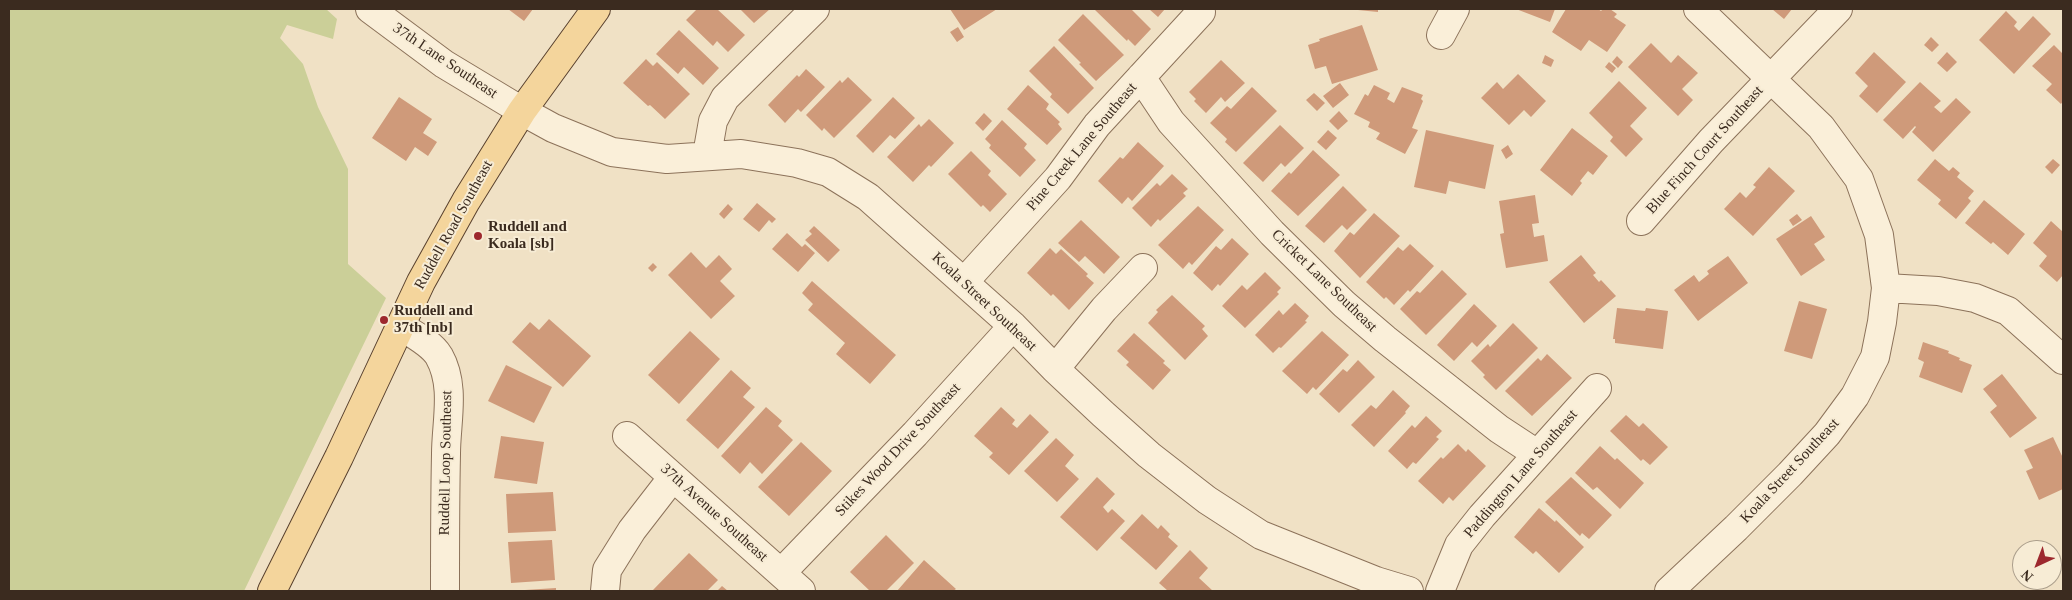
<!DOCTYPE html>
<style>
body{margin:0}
#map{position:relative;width:2072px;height:600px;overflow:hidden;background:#f0e1c5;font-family:Georgia,serif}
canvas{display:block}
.frame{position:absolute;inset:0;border:10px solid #3b2b1f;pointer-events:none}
.north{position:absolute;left:2012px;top:540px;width:50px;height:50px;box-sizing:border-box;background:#f7ecd5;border:1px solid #ac9f8c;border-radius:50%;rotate:223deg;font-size:14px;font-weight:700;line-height:20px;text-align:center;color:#3b2b1f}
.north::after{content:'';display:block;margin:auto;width:18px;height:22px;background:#9d282e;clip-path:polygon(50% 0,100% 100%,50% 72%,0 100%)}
</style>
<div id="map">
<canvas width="2072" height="600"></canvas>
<div class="frame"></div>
<div class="north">N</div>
</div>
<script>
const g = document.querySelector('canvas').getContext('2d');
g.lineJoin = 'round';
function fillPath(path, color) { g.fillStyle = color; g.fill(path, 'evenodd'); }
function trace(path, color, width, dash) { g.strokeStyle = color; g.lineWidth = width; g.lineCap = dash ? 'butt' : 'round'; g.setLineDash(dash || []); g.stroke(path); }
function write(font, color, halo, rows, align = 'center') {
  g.font = font + ' Georgia,serif'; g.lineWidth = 4; g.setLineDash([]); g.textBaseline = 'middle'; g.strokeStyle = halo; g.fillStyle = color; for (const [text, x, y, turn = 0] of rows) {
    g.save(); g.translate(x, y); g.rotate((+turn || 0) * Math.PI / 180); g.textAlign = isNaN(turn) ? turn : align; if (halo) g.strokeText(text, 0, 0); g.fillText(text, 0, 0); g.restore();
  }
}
fillPath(new Path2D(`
 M9,9H326L337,19L333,39L287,25L280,38L303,64L318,107L348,169V264L386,298L244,591H9Z`), '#cbcf98');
fillPath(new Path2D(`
 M508,9H533L524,21Z
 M697,9H717L745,35L728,52L717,41L713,46L686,20Z
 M740,9H770L754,23Z
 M950,9H997L964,30Z
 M1094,9H1133L1132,10L1151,29L1135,46L1128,39L1127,41Z
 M1149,9H1165L1158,17Z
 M1348,9H1378V12Z
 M1516,9H1555L1550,22Z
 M1566,9H1598L1601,11L1603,9H1610L1617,14L1614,17L1626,25L1607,52L1589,40L1581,51L1552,32Z
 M1772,9H1792L1784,19Z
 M2006,11L2017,22L2014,26L2019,31L2033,16L2051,34L2014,74L1979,40Z
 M1083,14L1124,55L1096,81L1079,64L1081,63L1058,40Z
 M1362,25L1378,70L1332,84L1326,66L1315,69L1308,45L1320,41L1319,39Z
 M958,27L964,37L957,42L950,32Z
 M679,30L719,68L703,85L684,67L678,74L656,54Z
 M1931,37L1939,45L1932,52L1924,45Z
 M1651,43L1671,63L1678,55L1698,73L1682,89L1693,100L1678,116L1628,67Z
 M2054,45L2063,54V101L2061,104L2046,90L2052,84L2032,66Z
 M1054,46L1094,88L1068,114L1050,97L1052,94L1029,71Z
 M1874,52L1906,82L1877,113L1859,96L1868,86L1855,73Z
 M1947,52L1957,62L1947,72L1937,63Z
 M1545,55L1554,60L1551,67L1542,63Z
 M1617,56L1623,62L1618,68L1612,62Z
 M646,59L653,66L657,62L690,94L665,119L650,105L648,106L623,83Z
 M1221,60L1245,83L1225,102L1221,97L1206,113L1194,101L1196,99L1189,92Z
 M1609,62L1616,68L1612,73L1605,67Z
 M806,69L825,87L801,112L798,109L785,123L768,105L797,75L799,77Z
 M1518,74L1546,101L1531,117L1524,110L1509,125L1481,98L1497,82L1503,89Z
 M848,77L872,100L834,138L824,128L822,131L806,115L840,80L842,83Z
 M1619,81L1647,108L1630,126L1643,139L1626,157L1610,141L1613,137L1589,113Z
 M1920,82L1941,101L1934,107L1941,113L1956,98L1971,112L1933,152L1912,132L1916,127L1915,126L1903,139L1883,120Z
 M1340,83L1349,95L1333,108L1323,96Z
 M1028,85L1049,104L1046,109L1060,122L1058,124L1062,129L1047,145L1007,109Z
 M1374,85L1390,93L1387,99L1394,103L1402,87L1423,95L1421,99L1423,101L1412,128L1418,130L1405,154L1376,139L1380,133L1368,127L1370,122L1354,114L1365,94L1368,96Z
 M1252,87L1277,111L1236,152L1225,142L1227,139L1210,123L1227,106L1231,109Z
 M1314,93L1325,103L1317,111L1306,100Z
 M399,97L432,119L423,133L437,142L428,156L415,147L406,161L372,138Z
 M893,97L915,118L895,139L890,135L873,153L856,136Z
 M1339,111L1348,121L1338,130L1329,121Z
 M984,113L992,121L983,131L975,123Z
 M929,119L954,143L931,167L929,165L913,182L887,157L919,124L921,127Z
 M1002,120L1027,144L1024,148L1036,160L1020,177L989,148L991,145L985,139Z
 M1280,125L1304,148L1285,167L1281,163L1263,182L1243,163Z
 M1572,128L1608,156L1593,175L1588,171L1580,181L1582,183L1572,196L1540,170Z
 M1328,130L1337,138L1326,150L1317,142Z
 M1426,130L1494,145L1485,189L1449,181L1446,194L1414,187Z
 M1138,142L1164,166L1132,201L1128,197L1122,204L1098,181L1120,157L1123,159Z
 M1508,145L1513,154L1506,159L1501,150Z
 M1313,150L1340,175L1298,216L1271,191L1289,172L1291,174Z
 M971,151L991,171L988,175L1007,194L990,212L983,205L981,207L948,174Z
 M1935,159L1949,171L1953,167L1960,173L1957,177L1974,191L1968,198L1971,201L1956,219L1938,204L1941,200L1917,180Z
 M2053,159L2060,165L2052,174L2045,167Z
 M1769,167L1795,191L1753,236L1724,209L1740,192L1746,198L1756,187L1753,185Z
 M1172,174L1188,189L1183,193L1186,196L1160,221L1158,219L1151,227L1132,208L1157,183L1160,186Z
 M1343,186L1367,210L1347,230L1342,225L1324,243L1305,226Z
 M1535,195L1539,223L1532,224L1534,237L1544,235L1548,261L1506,268L1500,234L1504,233L1499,201Z
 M1984,200L2025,234L2008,255L1993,242L1991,244L1965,223Z
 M757,203L776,219L772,223L769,220L759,232L743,219Z
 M728,204L733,209L724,219L719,214Z
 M1198,206L1224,230L1192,265L1189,262L1183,269L1158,245Z
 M1374,213L1400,236L1360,278L1334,251L1350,232L1354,235Z
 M1797,214L1802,220L1793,226L1789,220Z
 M1811,216L1825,237L1814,244L1825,260L1801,276L1776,239Z
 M1081,220L1120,257L1104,274L1085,256L1079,262L1058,243Z
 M2051,221L2063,232V275L2057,282L2039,266L2047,256L2033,243Z
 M814,226L840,250L828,262L805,240L812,234L809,231Z
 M787,233L802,247L805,244L815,253L798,272L772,249Z
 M1232,238L1249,254L1220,286L1218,284L1212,291L1193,273L1216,246L1221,250Z
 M1410,244L1434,266L1410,292L1408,290L1394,305L1386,297L1384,299L1366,282L1398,247L1403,251Z
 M1050,248L1056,254L1061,249L1088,274L1086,276L1094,283L1069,310L1053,294L1051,296L1027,273Z
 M691,252L706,268L719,255L732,269L720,281L735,296L711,319L668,275Z
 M1581,255L1596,273L1593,275L1599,282L1601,280L1616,296L1584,323L1549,282Z
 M1728,256L1748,283L1698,321L1674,290L1694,275L1699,282L1709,274L1707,271Z
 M653,263L657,267L652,272L648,268Z
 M1442,270L1467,294L1426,335L1400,309L1417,291L1420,293Z
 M1265,272L1281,288L1277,292L1279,294L1245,328L1222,306L1242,285L1247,290Z
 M812,281L896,355L870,384L836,354L845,343L808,310L813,304L802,293Z
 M1172,295L1205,326L1202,329L1208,336L1185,360L1148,323L1158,312L1156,310Z
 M1799,301L1827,309L1812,359L1784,351Z
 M1295,303L1309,316L1305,321L1307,322L1281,348L1279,347L1273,353L1255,335L1279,310L1283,315Z
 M1474,304L1497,326L1477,347L1472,342L1454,361L1437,345Z
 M1617,308L1645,311L1646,308L1668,311L1663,349L1615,343V339H1613Z
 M549,319L591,356L563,387L512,342L530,322L539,330Z
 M1513,323L1538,348L1496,390L1483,377L1485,375L1471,361L1488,344L1490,347Z
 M690,331L720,359L679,404L648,375Z
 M1322,331L1349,355L1316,390L1313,387L1307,394L1282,371Z
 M1134,333L1165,361L1163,363L1171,370L1153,390L1126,365L1129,362L1117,351Z
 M1923,342L1949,351L1948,353L1960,358L1959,360L1972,365L1962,393L1919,377L1924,362L1918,359Z
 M1547,354L1572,378L1532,416L1505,391L1538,358L1541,361Z
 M1358,360L1375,377L1339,413L1319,394L1343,369L1347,372Z
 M506,365L552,387L534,423L488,401Z
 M731,370L751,388L743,397L755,407L718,449L686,420Z
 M2002,374L2037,418L2010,438L1990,412L1997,406L1983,389Z
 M1393,390L1410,406L1405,412L1406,413L1374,447L1351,425L1371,405L1376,409Z
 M766,407L782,421L778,426L793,440L762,474L750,462L740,474L721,456Z
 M1001,407L1015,420L1012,424L1017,428L1030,414L1049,432L1009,475L989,457L993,453L974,436Z
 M1626,415L1639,427L1643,423L1668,447L1650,465L1643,459L1641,461L1610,431Z
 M1426,416L1442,431L1436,437L1439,439L1416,464L1413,462L1407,469L1388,451L1412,425L1415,428Z
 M501,436L544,442L537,484L494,478Z
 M2053,437L2063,458V489L2039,500L2026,471L2033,468L2024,450Z
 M1056,438L1074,455L1065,466L1079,479L1057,502L1024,471Z
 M801,442L832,471L789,516L758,487Z
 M1458,444L1466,452L1468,449L1486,466L1453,501L1449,497L1443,504L1418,481L1441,457L1443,459Z
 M1600,446L1615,460L1617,458L1644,483L1620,509L1597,487L1593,490L1575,473Z
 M1097,477L1115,494L1103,507L1108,513L1112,509L1125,521L1097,551L1060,517Z
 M1571,477L1612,515L1589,539L1582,533L1580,536L1545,502Z
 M553,492L556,531L508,533L506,494Z
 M1539,508L1555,522L1556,520L1584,547L1559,573L1536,551L1533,554L1514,537Z
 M1142,514L1158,529L1161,525L1170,534L1168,537L1178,546L1156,570L1120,538Z
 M886,535L914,563L886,591H870L850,572Z
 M552,540L555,580L511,583L508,542Z
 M1190,550L1208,568L1199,578L1213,591H1168L1159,583Z
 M689,553L718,580L707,591H655L653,590Z
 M924,560L956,589L953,591H897Z
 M722,586L728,591H717Z
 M556,588V591H525V590Z`), '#cf9a7a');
const minor = new Path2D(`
 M370,9L444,64L522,111L553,128L612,152L667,159L741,154L797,163L828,172L868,197L1013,326L1055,369L1103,414L1149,455L1207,500L1261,535L1376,581L1409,591
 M1441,35L1455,9
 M1141,77L1171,122L1272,233L1344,304L1385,339L1499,429L1537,454
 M707,155L713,121L725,98L815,9
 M1641,221L1711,141L1838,9
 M964,282L1058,178L1097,125L1201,12
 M1886,288L1938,291L1975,298L2008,311L2063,360
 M400,326C413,334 431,343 439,356C456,386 446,422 446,454C445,500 445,546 445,591
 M1055,369L1104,309L1143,268
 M627,436L801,591
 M781,573L915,434L1013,326
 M605,591L607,570L632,530L673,477
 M1440,591L1459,545L1482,516L1597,388
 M1669,591L1736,528L1790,474L1827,434L1855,396L1875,357L1882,322L1886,288L1879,235L1859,179L1821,127L1698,9`);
const major = new Path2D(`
 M272,591L339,457L421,282L466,201L522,111L596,9`);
trace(minor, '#8c725a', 30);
trace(major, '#59412e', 30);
trace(minor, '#faefd9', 28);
trace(major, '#f4d59c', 28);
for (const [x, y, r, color] of [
 [478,236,5,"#9d282e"],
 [384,320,5,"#9d282e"]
]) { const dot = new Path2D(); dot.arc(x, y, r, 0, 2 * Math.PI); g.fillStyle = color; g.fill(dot); trace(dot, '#f7ecd5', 2); }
write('15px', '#3b2b1f', '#f7ecd5', [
 ["37th Lane Southeast",445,61,34],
 ["Pine Creek Lane Southeast",1082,147,-50],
 ["Blue Finch Court Southeast",1705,150,-48],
 ["Ruddell Road Southeast",454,225,-61],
 ["Cricket Lane Southeast",1324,281,44],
 ["Koala Street Southeast",984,302,43],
 ["Stikes Wood Drive Southeast",898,450,-47],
 ["Ruddell Loop Southeast",446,463,-89],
 ["Koala Street Southeast",1790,471,-47],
 ["Paddington Lane Southeast",1521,474,-49],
 ["37th Avenue Southeast",714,513,42]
]);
write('bold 15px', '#3b2b1f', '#f7ecd5', [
 ["Ruddell and",488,227],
 ["Koala [sb]",488,244],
 ["Ruddell and",394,311],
 ["37th [nb]",394,328]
], 'left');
</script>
